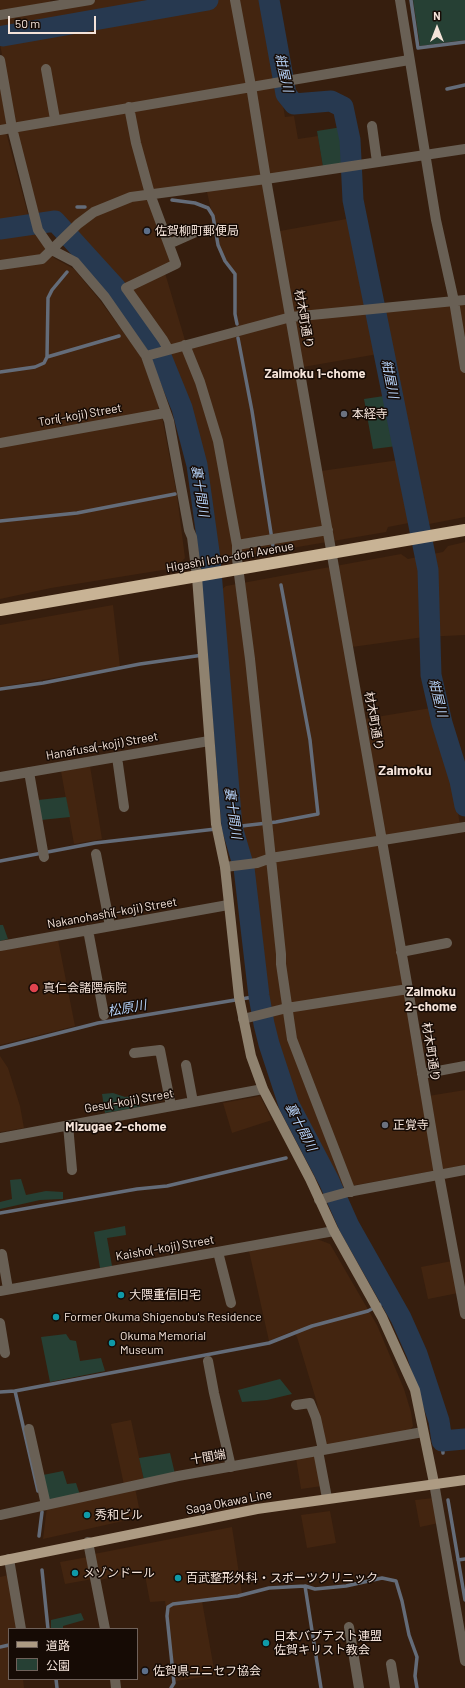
<!DOCTYPE html>
<meta charset="utf-8">
<style>
body{margin:0}
#map{position:relative;width:465px;height:1688px;overflow:hidden;background:#361e0e;font-family:Barlow,"Noto Sans JP",sans-serif}
canvas{display:block}
.legend{position:absolute;left:8px;top:1628px;width:130px;height:52px;box-sizing:border-box;background:#160b05;border:1px solid #6f615a;margin:0;padding:5px 7px;list-style:none;font-size:12px;color:#f4e3d9}
.legend li{display:flex;align-items:center;gap:8px;height:20px}
.legend b{width:20px;border:1px solid #6f615a}
.north{position:absolute;left:417px;top:8px;width:40px;height:40px;-webkit-text-stroke:3px #160b05;paint-order:stroke;rotate:0deg;font-size:11px;font-weight:700;line-height:16px;text-align:center;color:#f4e3d9}
.north::after{content:'';display:block;margin:auto;width:14px;height:18px;background:#f4e3d9;clip-path:polygon(50% 0,100% 100%,50% 72%,0 100%)}
.scale{position:absolute;left:8px;top:16px;width:88px;height:18px;box-sizing:border-box;border:2px solid #f4e3d9;border-top:0;padding-left:5px;font-size:12px;line-height:14px;white-space:nowrap;color:#f4e3d9;-webkit-text-stroke:3px #160b05;paint-order:stroke}
</style>
<div id="map">
<canvas width="465" height="1688"></canvas>
<ul class="legend">
<li><b style="height:5px;background:#ad9b83"></b>道路</li>
<li><b style="height:11px;background:#264034"></b>公園</li>
</ul>
<div class="north">N</div>
<div class="scale">50 m</div>
</div>
<script>
const g = document.querySelector('canvas').getContext('2d');
g.lineJoin = 'round';
function fillPath(path, color) { g.fillStyle = color; g.fill(path, 'evenodd'); }
function trace(path, color, width, dash) { g.strokeStyle = color; g.lineWidth = width; g.lineCap = dash ? 'butt' : 'round'; g.setLineDash(dash || []); g.stroke(path); }
function write(font, color, halo, rows, align = 'center') {
  g.font = font + ' Barlow,"Noto Sans JP",sans-serif'; g.lineWidth = 3; g.setLineDash([]); g.textBaseline = 'middle'; g.strokeStyle = halo; g.fillStyle = color; for (const [text, x, y, turn = 0] of rows) {
    g.save(); g.translate(x, y); g.rotate((+turn || 0) * Math.PI / 180); g.textAlign = isNaN(turn) ? turn : align; if (halo) g.strokeText(text, 0, 0); g.fillText(text, 0, 0); g.restore();
  }
}
fillPath(new Path2D(`
 M0,0H50L51,3L69,0H265L285,117L294,116L298,139L318,136L323,167L270,176L280,231L352,218L371,312L378,354L303,367L321,471L399,460L414,522L388,527L386,532L227,559L225,555L215,557L200,458L183,400L164,353L114,280L58,216L40,219L16,130L0,44ZM207,192L220,250L233,274L239,333L187,347L165,273L173,268L149,198Z
 M0,87L7,125L0,126Z
 M6,132L29,218L0,222V133Z
 M31,230L54,258L74,269L99,299L141,356L159,406L157,412L0,439V234Z
 M465,304V517L424,525L379,311Z
 M162,417L177,495L185,558L175,568L51,588L0,599V446Z
 M465,542V635L424,637L352,647L364,719L431,708L453,781L460,825L379,839L422,1097L465,1090V1165L340,1188L294,1101L273,1042L263,989L250,872L236,820L217,593L226,586L401,554L408,559L443,552L448,546Z
 M113,605L120,667L0,687V625Z
 M90,766L102,839L74,844L61,771Z
 M58,940L75,1026L0,1045V950Z
 M0,1056L8,1068L20,1106L24,1128L0,1132Z
 M260,1096L272,1120L232,1133L223,1103Z
 M317,1239L330,1244L377,1325L404,1389L411,1412L413,1426L410,1430L323,1446L317,1403L297,1337L293,1331L269,1341L249,1251Z
 M452,1261L458,1293L428,1299L421,1267Z
 M131,1420L144,1480L124,1485L111,1424Z
 M316,1454L322,1486L301,1489L296,1458Z
 M135,1488L141,1517L43,1539L47,1507Z
 M434,1498L439,1523L420,1527L415,1500Z
 M330,1511L336,1543L307,1548L301,1515Z
 M232,1527L242,1594L202,1601L215,1675L176,1681L165,1601L150,1602L144,1570L100,1580L94,1554Z
 M88,1557L93,1579L65,1584L60,1562Z
 M8,1575L19,1629H9V1679H23L24,1688H0V1577Z`), '#432510');
fillPath(new Path2D(`
 M413,0H465V40L420,46Z
 M342,127L345,147V164L323,167L317,131Z
 M384,396L392,423L397,446L373,449L364,399Z
 M66,797L70,817L41,820L38,800Z
 M0,925H3L8,939L0,941Z
 M113,1093L125,1097L139,1095L140,1107L105,1113L102,1094Z
 M21,1179L26,1195L46,1191L63,1192V1199L40,1200L0,1209V1202L12,1199L10,1180Z
 M125,1226L126,1235L107,1238L112,1266L100,1268L94,1232Z
 M66,1334L70,1340L76,1341L80,1361L101,1358L105,1371L50,1382L41,1337Z
 M280,1379L292,1394L267,1400L242,1402L238,1390Z
 M170,1453L175,1474L144,1480L139,1458Z
 M63,1471L67,1484L76,1483L80,1495L49,1502L43,1475Z
 M81,1613L84,1620L63,1626V1629H51V1620Z`), '#264034');
trace(new Path2D(`
 M411,0L418,48L465,42
 M447,89L465,85
 M172,200L195,203L208,208L213,216L218,245L225,261L235,274V314L237,324
 M77,207H85
 M55,221L59,215
 M238,338L252,411L273,546
 M47,357L48,298L52,290L67,272
 M0,372L35,367L44,363L47,357L119,336
 M0,521L77,513L175,494
 M0,689L43,683L140,664L217,653
 M0,861L95,843L276,822L318,814L310,740L281,585
 M0,1048L98,1023L259,996
 M0,1213L137,1189L167,1186L286,1158
 M15,1391L38,1491
 M0,1392L15,1391L269,1343L312,1326L368,1311L390,1299
 M442,1441L443,1453
 M448,1500L465,1600
 M39,1536L42,1512
 M458,1560L465,1559
 M42,1570L48,1629
 M305,1586L321,1688
 M0,1647L9,1645
 M56,1679L57,1688
 M171,1688L174,1683L167,1616L168,1607L173,1604L238,1596L269,1588L305,1586L315,1589L346,1586L382,1578L396,1581L402,1601L409,1635L417,1657L415,1676L417,1688`), '#646c79', 3.5);
trace(new Path2D(`
 M0,37L3,36`), '#273950', 12);
trace(new Path2D(`
 M269,0L286,94L294,104L331,101L343,107L350,140L353,200L428,570L431,675L442,723L460,781L465,806
 M3,36L208,0
 M0,229L55,221L115,287L156,344L182,408L197,465L210,559L232,827L244,868L259,996L264,1024L269,1044L289,1105L329,1181L349,1226L401,1318L417,1354L439,1421L442,1441L465,1439`), '#273950', 21);
trace(new Path2D(`
 M235,0L251,86L266,179L408,989L439,1175L465,1314
 M400,0L436,220L454,301L465,368
 M0,15L90,0
 M0,60L12,128L38,230L52,250L75,262L105,297L146,356L169,421L189,530L192,537L197,577
 M46,69L55,119
 M129,107L136,143L150,194L176,264L126,288L163,340L168,349
 M372,126L377,162
 M0,130L409,60
 M169,244L196,232
 M0,265L42,259L78,224L94,212L131,197L266,179L465,149
 M185,345L200,382L218,441L237,545V559L250,659L281,954V964L292,1039L351,1192
 M146,356L291,317L465,300
 M0,443L165,413
 M237,545L328,530
 M117,757L124,807
 M29,772L44,857
 M0,777L209,741
 M96,854L110,926
 M225,867L257,863L271,858L465,827
 M88,930L104,1015
 M0,946L228,905
 M401,952L447,943
 M243,1019L287,1008L408,989
 M134,1053L160,1050L171,1106
 M186,1065L193,1102
 M422,1074L465,1066
 M68,1125L72,1170
 M0,1138L263,1089
 M319,1200L348,1192L465,1170
 M218,1252L231,1303
 M2,1254L8,1289
 M0,1291L334,1231
 M0,1323L5,1353
 M208,1361L214,1393L231,1467
 M296,1405L310,1403L316,1418L323,1450
 M29,1429L46,1505
 M318,1451L327,1498
 M434,1483L465,1661
 M0,1515L178,1476L423,1432
 M88,1542L105,1629
 M9,1559L21,1629
 M349,1627L359,1688
 M391,1664L395,1688
 M115,1679L116,1688`), '#696055', 10);
trace(new Path2D(`
 M197,577L216,824L225,867L239,997L251,1056L263,1089L310,1179L334,1231L382,1317L415,1390L434,1483`), '#8f826f', 10);
trace(new Path2D(`
 M0,1561L257,1509L465,1480`), '#ad9b83', 10);
trace(new Path2D(`
 M0,610L465,530`), '#c8b395', 12);
for (const [x, y, r, color] of [
 [147,231,4,"#5c6f8a"],
 [344,414,4,"#6b7280"],
 [34,988,5,"#e0444e"],
 [385,1125,4,"#6b7280"],
 [121,1295,4,"#0f9aa8"],
 [56,1317,4,"#0f9aa8"],
 [112,1343,4,"#0f9aa8"],
 [87,1515,4,"#0f9aa8"],
 [75,1573,4,"#0f9aa8"],
 [178,1578,4,"#0f9aa8"],
 [266,1643,4,"#0f9aa8"],
 [145,1671,4,"#5c6f8a"]
]) { const dot = new Path2D(); dot.arc(x, y, r, 0, 2 * Math.PI); g.fillStyle = color; g.fill(dot); trace(dot, '#160b05', 1.5); }
write('12px', '#f4e3d9', '#160b05', [
 ["佐賀柳町郵便局",155,231],
 ["本経寺",352,414],
 ["真仁会諸隈病院",43,988],
 ["正覚寺",393,1125],
 ["大隈重信旧宅",129,1295],
 ["Former Okuma Shigenobu's Residence",64,1317],
 ["Okuma Memorial",120,1336],
 ["Museum",120,1350],
 ["秀和ビル",95,1515],
 ["メゾンドール",83,1573],
 ["百武整形外科・スポーツクリニック",186,1578],
 ["日本バプテスト連盟",274,1636],
 ["佐賀キリスト教会",274,1650],
 ["佐賀県ユニセフ協会",153,1671]
], 'left');
write('12px', '#f4e3d9', '#160b05', [
 ["材木町通り",304,319,80],
 ["Tori(-koji) Street",80,415,-10],
 ["Higashi Icho-dori Avenue",230,557,-10],
 ["材木町通り",374,721,80],
 ["Hanafusa(-koji) Street",102,746,-10],
 ["Nakanohashi(-koji) Street",112,913,-10],
 ["材木町通り",431,1052,81],
 ["Gesu(-koji) Street",129,1101,-10],
 ["Kaisho(-koji) Street",165,1248,-10],
 ["十間端",208,1457,-10],
 ["Saga Okawa Line",229,1502,-11]
]);
write('italic 13px', '#b5d2f8', '#160b05', [
 ["紺屋川",284,73,77],
 ["紺屋川",390,379,79],
 ["裏十間川",200,491,81],
 ["紺屋川",438,698,76],
 ["裏十間川",233,813,82],
 ["松原川",127,1008,-10],
 ["裏十間川",301,1127,63]
]);
write('bold 13px', '#f4e3d9', '#160b05', [
 ["Zaimoku 1-chome",315,374],
 ["Zaimoku",431,992],
 ["2-chome",431,1007],
 ["Mizugae 2-chome",116,1127]
]);
write('bold 14px', '#f4e3d9', '#160b05', [
 ["Zaimoku",405,770]
]);
</script>
